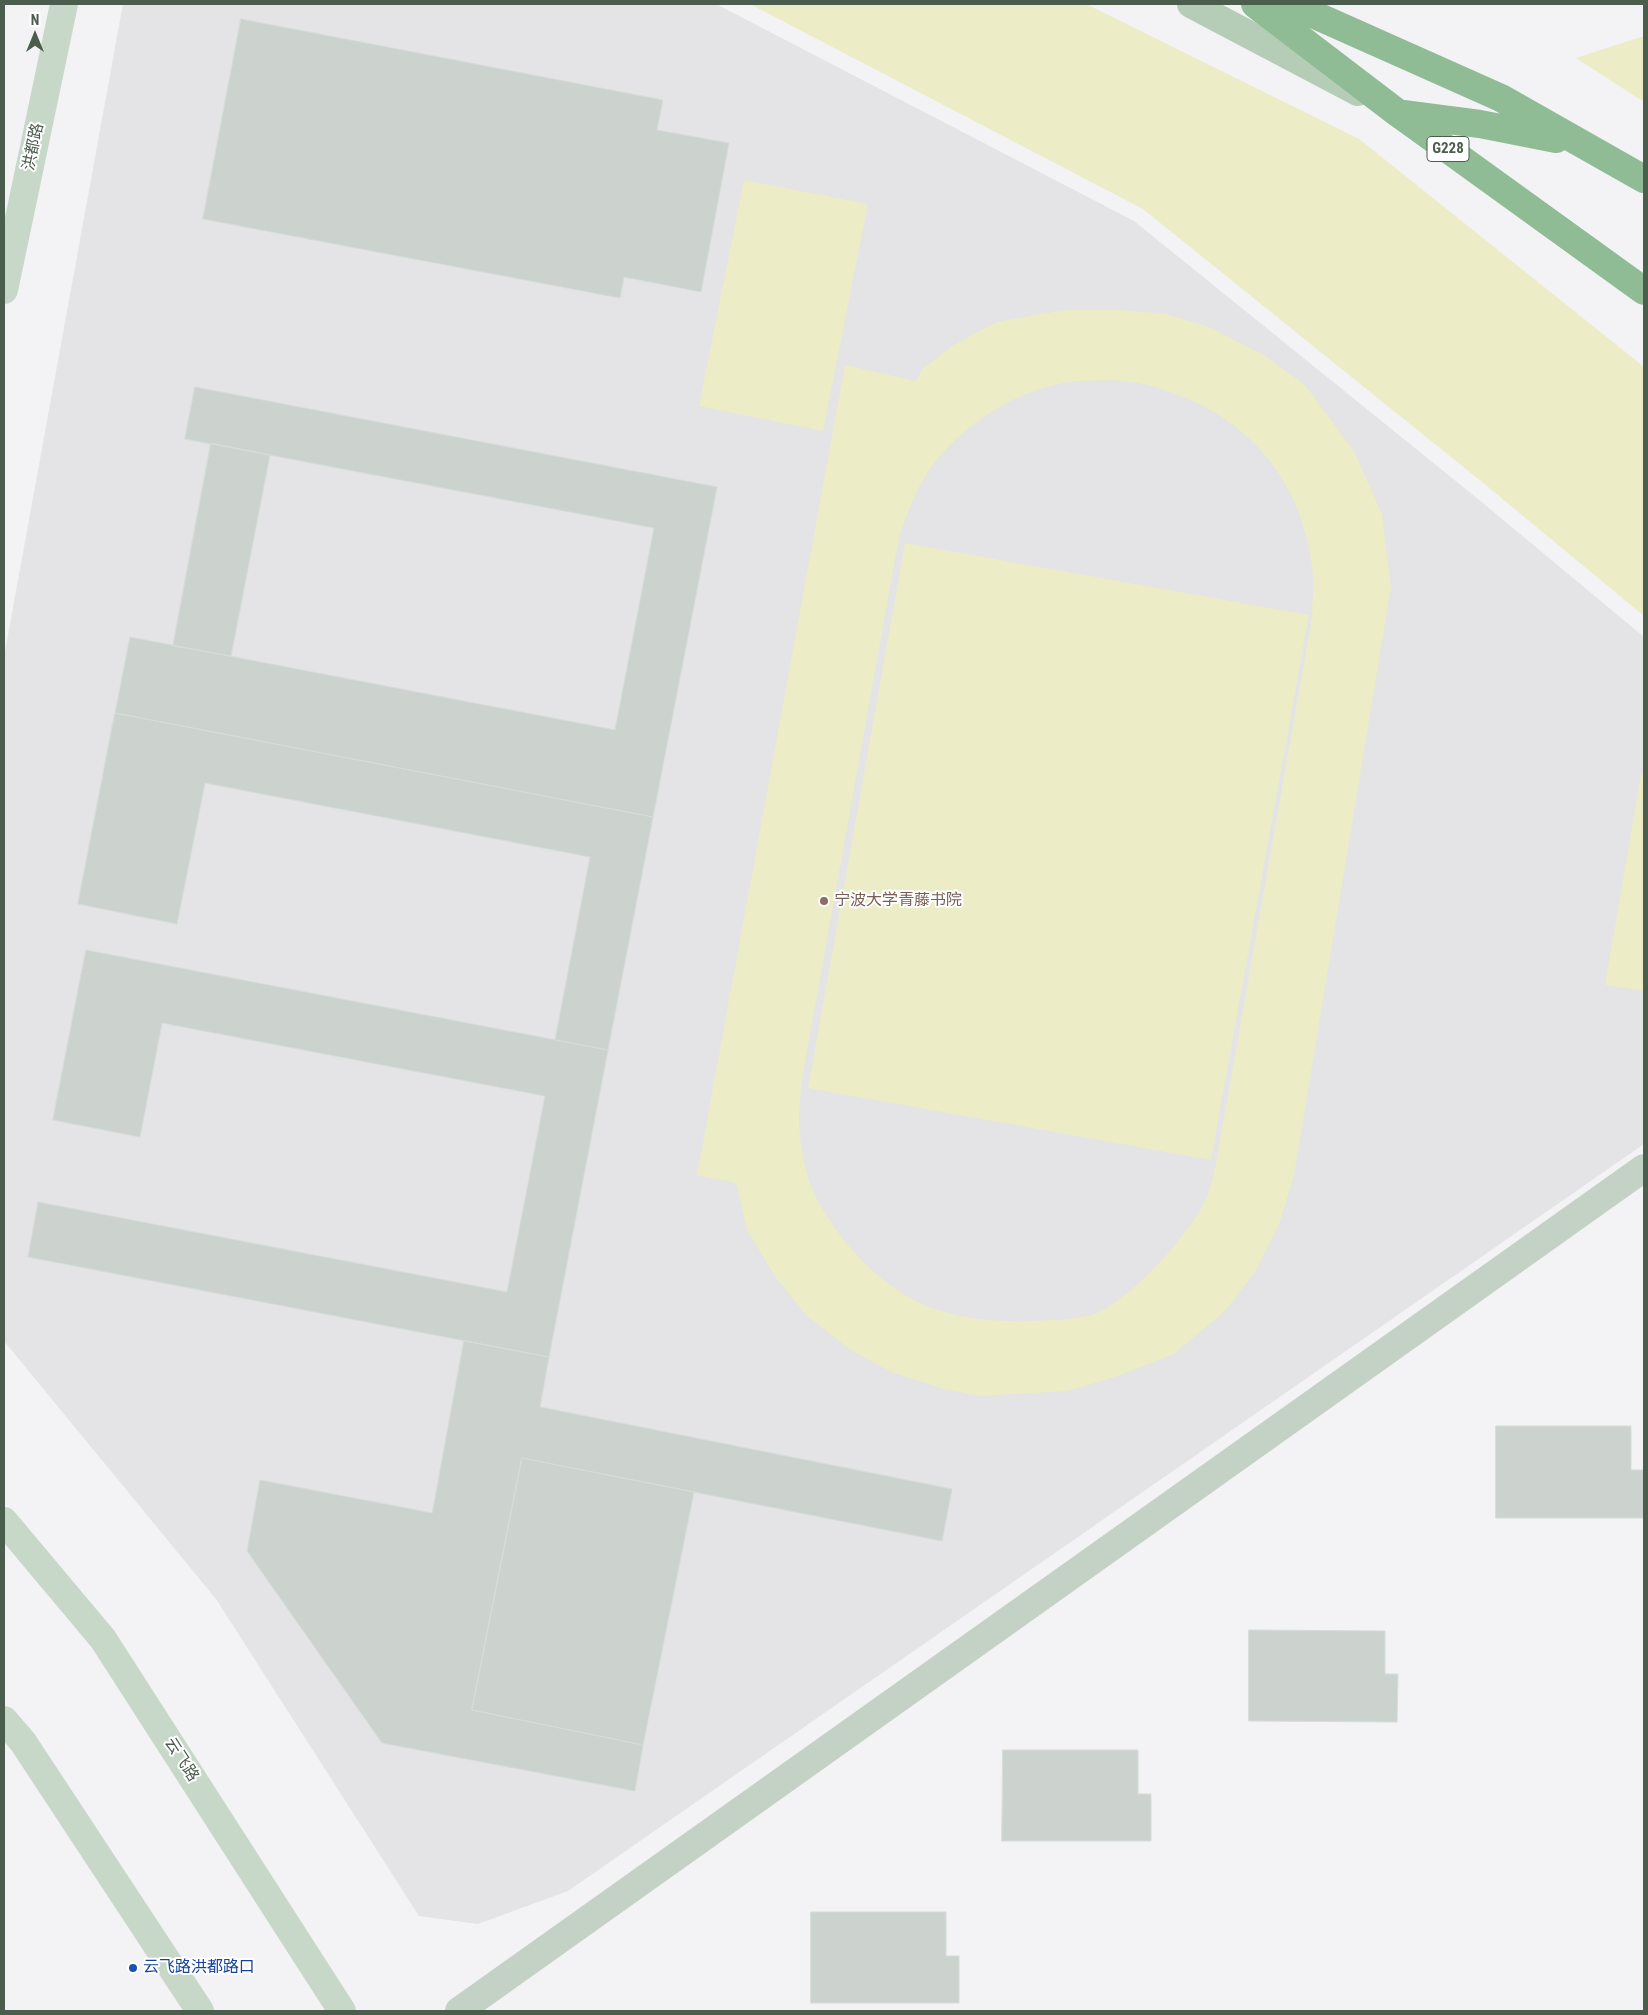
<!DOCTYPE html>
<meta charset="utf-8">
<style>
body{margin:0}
#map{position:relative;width:1648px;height:2015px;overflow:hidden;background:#f3f2f4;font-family:"Roboto Condensed",sans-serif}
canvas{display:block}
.frame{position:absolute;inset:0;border:5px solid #4b5d4d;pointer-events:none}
.north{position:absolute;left:10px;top:10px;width:50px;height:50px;-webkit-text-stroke:4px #fff;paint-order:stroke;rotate:0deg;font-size:14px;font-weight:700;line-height:20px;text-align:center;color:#4b5d4d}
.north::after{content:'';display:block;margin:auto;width:18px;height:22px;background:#4b5d4d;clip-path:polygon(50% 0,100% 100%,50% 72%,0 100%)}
</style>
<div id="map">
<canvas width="1648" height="2015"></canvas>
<div class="frame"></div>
<div class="north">N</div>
</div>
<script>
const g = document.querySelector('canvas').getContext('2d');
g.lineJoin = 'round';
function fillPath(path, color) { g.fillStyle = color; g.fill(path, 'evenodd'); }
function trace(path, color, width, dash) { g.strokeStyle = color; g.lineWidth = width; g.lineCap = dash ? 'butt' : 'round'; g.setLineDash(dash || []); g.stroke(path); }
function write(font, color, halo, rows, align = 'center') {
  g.font = font + ' "Roboto Condensed","Noto Sans SC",sans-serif'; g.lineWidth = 4; g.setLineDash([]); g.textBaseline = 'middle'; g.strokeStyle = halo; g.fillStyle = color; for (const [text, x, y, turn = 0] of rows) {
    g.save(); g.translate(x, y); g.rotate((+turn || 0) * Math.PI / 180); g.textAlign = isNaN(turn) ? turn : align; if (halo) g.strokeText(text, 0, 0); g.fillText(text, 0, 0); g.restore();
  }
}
fillPath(new Path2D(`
 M123,4H716L1134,221L1478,499L1644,637V1144L568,1891L478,1924L419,1916L216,1599L4,1341V657Z`), '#e4e3e5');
fillPath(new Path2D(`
 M750,4H1086L1359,139L1644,367V616L1487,486L1143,209Z
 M1644,36V102L1576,58Z
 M744,180L868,204L823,431L699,406Z
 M1065,310H1124L1166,314L1207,326L1264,355L1305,385L1354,451L1382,514L1391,588L1294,1175L1280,1222L1255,1272L1225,1311L1174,1354L1115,1377L1068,1391L981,1396L944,1389L891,1372L849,1349L806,1315L776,1278L747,1230L736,1183L697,1175L845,365L916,381L922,369L952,346L996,322ZM1114,380C1126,382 1139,382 1151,386C1244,411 1304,478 1313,575C1314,589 1312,603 1312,617L1216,1163C1213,1174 1212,1186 1207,1196C1193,1231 1132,1298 1097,1313C1079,1320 1048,1320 1029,1321C998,1322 962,1319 932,1308C881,1289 837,1240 813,1191C806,1175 802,1154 800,1136C797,1114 801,1090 804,1068L899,537C908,514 915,490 929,470C962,425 1012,392 1068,382C1083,380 1099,381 1114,380Z
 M905,543L1309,615L1211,1160L808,1088Z
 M1641,774H1644V991L1605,985Z`), '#ececc6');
const building = new Path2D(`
 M241,19L663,100L657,130L729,143L701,292L624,277L620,298L203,219Z
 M195,387L717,487L653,817L115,713L130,637L615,730L654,528L185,439Z
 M211,443L270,455L231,656L173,646Z
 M115,713L653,817L608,1050L555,1040L590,857L205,783L177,924L78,904Z
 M86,950L608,1050L549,1357L28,1257L38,1202L507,1292L545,1096L162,1023L140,1137L53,1120Z
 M464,1341L549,1357L540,1407L952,1489L942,1541L522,1458L472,1710L643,1745L635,1791L382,1743L247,1551L260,1480L432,1513Z
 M1496,1426H1631V1470H1644V1518H1496Z
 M522,1458L694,1492L643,1745L472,1710Z
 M1249,1630L1385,1631V1674H1398L1397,1722L1249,1721Z
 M1003,1750H1138V1794H1151V1841H1002Z
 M811,1912H946V1956H959V2003H811Z`);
fillPath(building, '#ccd3ce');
trace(building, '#d6dcd8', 1);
trace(new Path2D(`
 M459,2011L1644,1168`), '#c4d1c5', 28);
trace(new Path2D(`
 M4,290L64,4
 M4,1521L103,1639L342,2011
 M4,1720L23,1742L200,2011`), '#c7d8c9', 28);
trace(new Path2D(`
 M1191,4L1358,92`), '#b5cdb7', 28);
trace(new Path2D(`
 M1255,4L1399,114L1644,291
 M1290,4L1501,98L1644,179
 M1403,114L1480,124L1556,139`), '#8fbb95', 28);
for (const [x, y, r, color] of [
 [824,901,5,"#8d6e63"],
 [133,1968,5,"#1a4fb4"]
]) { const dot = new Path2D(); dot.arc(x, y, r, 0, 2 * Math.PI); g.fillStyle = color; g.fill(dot); trace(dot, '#fff', 2); }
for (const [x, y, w] of [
 [1448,149,42]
]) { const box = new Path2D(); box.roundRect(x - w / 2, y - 12.5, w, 25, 4); g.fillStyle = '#fff'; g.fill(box); trace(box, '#4b5d4d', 1); }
write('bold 15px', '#4b5d4d', null, [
 ["G228",1448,149]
]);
write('16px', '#4b5d4d', '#fff', [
 ["洪都路",34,147,-78],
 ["云飞路",181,1760,57]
]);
write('16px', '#785e54', '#fff', [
 ["宁波大学青藤书院",834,901]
], 'left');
write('16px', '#164399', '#fff', [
 ["云飞路洪都路口",143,1968]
], 'left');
</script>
